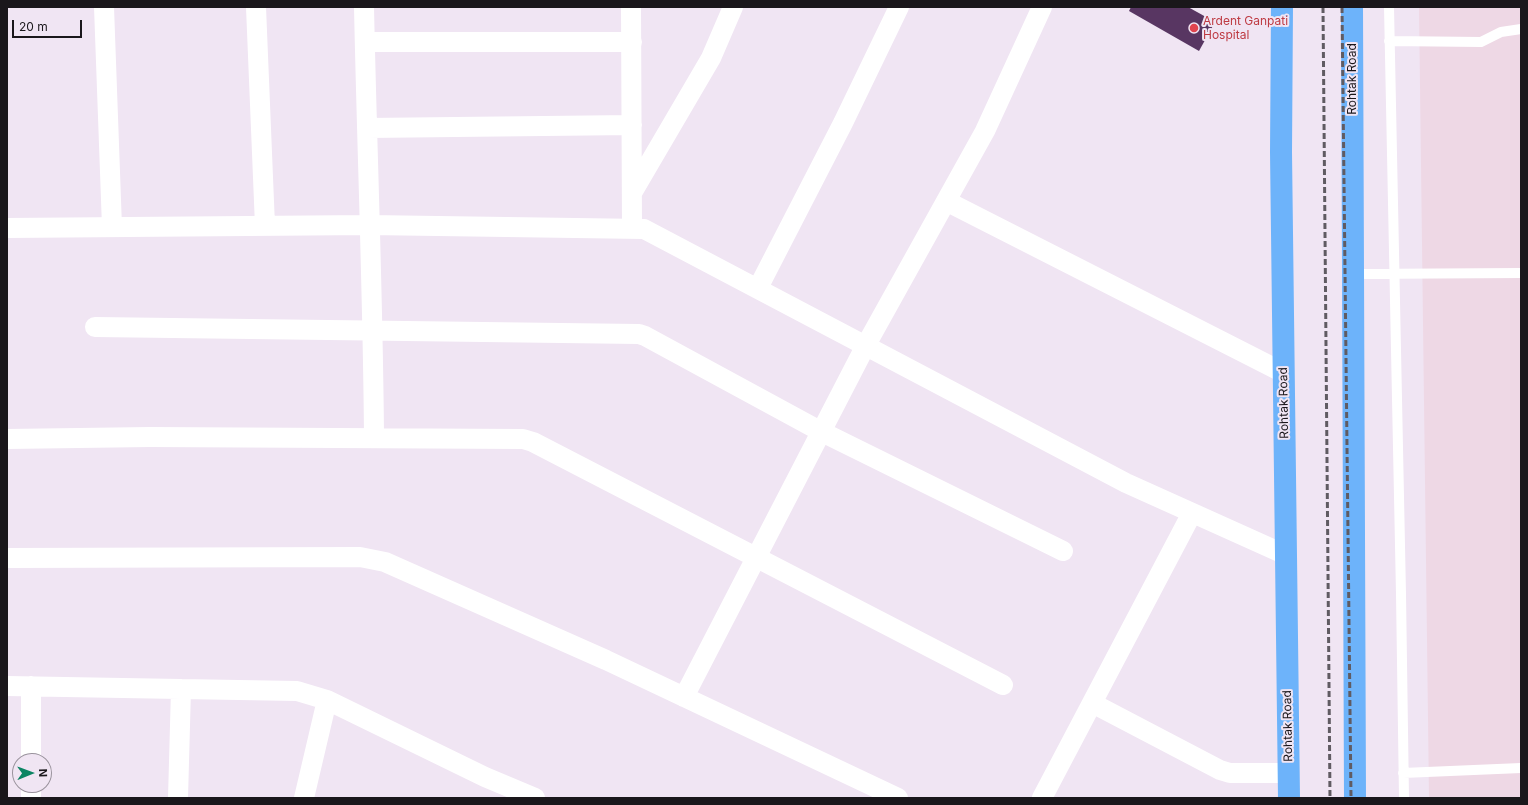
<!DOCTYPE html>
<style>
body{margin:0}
#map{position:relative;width:1528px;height:805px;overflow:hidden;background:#f0e5f3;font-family:Inter,sans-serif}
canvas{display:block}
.frame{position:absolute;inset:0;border:8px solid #1a171b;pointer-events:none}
.north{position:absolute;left:12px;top:753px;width:40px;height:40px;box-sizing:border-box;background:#f0e5f3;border:1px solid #9a939d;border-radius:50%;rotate:89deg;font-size:11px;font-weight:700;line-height:16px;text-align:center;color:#1a171b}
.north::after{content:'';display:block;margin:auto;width:14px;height:18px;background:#0c8463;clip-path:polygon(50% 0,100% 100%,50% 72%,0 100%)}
.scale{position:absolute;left:12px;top:20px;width:70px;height:18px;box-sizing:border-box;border:2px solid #1a171b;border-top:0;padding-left:5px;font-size:12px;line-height:14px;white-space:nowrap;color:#1a171b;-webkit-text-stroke:3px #f0e5f3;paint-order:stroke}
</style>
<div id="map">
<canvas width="1528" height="805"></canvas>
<div class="frame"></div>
<div class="north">N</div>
<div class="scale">20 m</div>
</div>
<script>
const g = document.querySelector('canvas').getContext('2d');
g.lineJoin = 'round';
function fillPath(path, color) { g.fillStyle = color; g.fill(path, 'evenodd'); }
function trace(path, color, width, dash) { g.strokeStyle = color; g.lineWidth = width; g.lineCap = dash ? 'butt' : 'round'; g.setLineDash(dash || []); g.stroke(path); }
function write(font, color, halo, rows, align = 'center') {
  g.font = font + ' Inter,sans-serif'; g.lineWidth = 4; g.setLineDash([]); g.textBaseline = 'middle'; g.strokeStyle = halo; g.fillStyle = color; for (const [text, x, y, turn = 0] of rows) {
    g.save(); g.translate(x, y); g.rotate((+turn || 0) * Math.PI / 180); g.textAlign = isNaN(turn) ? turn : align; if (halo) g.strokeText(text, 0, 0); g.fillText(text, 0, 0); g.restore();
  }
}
fillPath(new Path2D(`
 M1419,7H1521V798H1429Z`), '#eed8e5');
fillPath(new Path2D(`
 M1131,7H1188L1215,22L1199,51L1129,11Z`), '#583662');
trace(new Path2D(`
 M1389,7L1401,594L1404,798
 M1389,41L1481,42L1501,32L1521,29
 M1353,274L1521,273
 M1403,773L1521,768`), '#fff', 10);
trace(new Path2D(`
 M104,7L112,227
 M256,7L265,226
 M364,7C367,151 373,294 374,437
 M631,7L632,228
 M365,42H632
 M367,128L632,125
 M632,193L711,58L733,7
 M946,201L1284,373
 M7,228L369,225L644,229L1126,483L1286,555
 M758,288L843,123L899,7
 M95,327L639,334L645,336L820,431L1063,551
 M7,439L150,437L523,439L533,442L1003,685
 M7,558L360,557L385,562L606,660L898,798
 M7,686L297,691L327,700L485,777L535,798
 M684,697L866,345L985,131L1042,7
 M1092,703L1220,770L1230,773H1289
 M31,761V686
 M31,798V785
 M178,798L181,689
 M304,798L327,700
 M1042,798L1192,513`), '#fff', 20);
trace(new Path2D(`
 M1282,7L1281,152L1289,798
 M1352,7L1355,798`), '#6db3fa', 22);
trace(new Path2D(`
 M1323,7L1330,798
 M1342,7L1351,798`), '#605b62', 3, [6, 3]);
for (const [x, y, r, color] of [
 [1194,28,5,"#e0444e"]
]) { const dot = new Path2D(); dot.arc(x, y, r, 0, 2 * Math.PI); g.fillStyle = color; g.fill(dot); trace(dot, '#f0e5f3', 1.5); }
write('12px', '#be3a42', '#f0e5f3', [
 ["Ardent Ganpati",1203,21],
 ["Hospital",1203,35]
], 'left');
write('12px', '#1a171b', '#f0e5f3', [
 ["Rohtak Road",1352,79,-90],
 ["Rohtak Road",1284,403,-91],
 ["Rohtak Road",1288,726,-91]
]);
</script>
